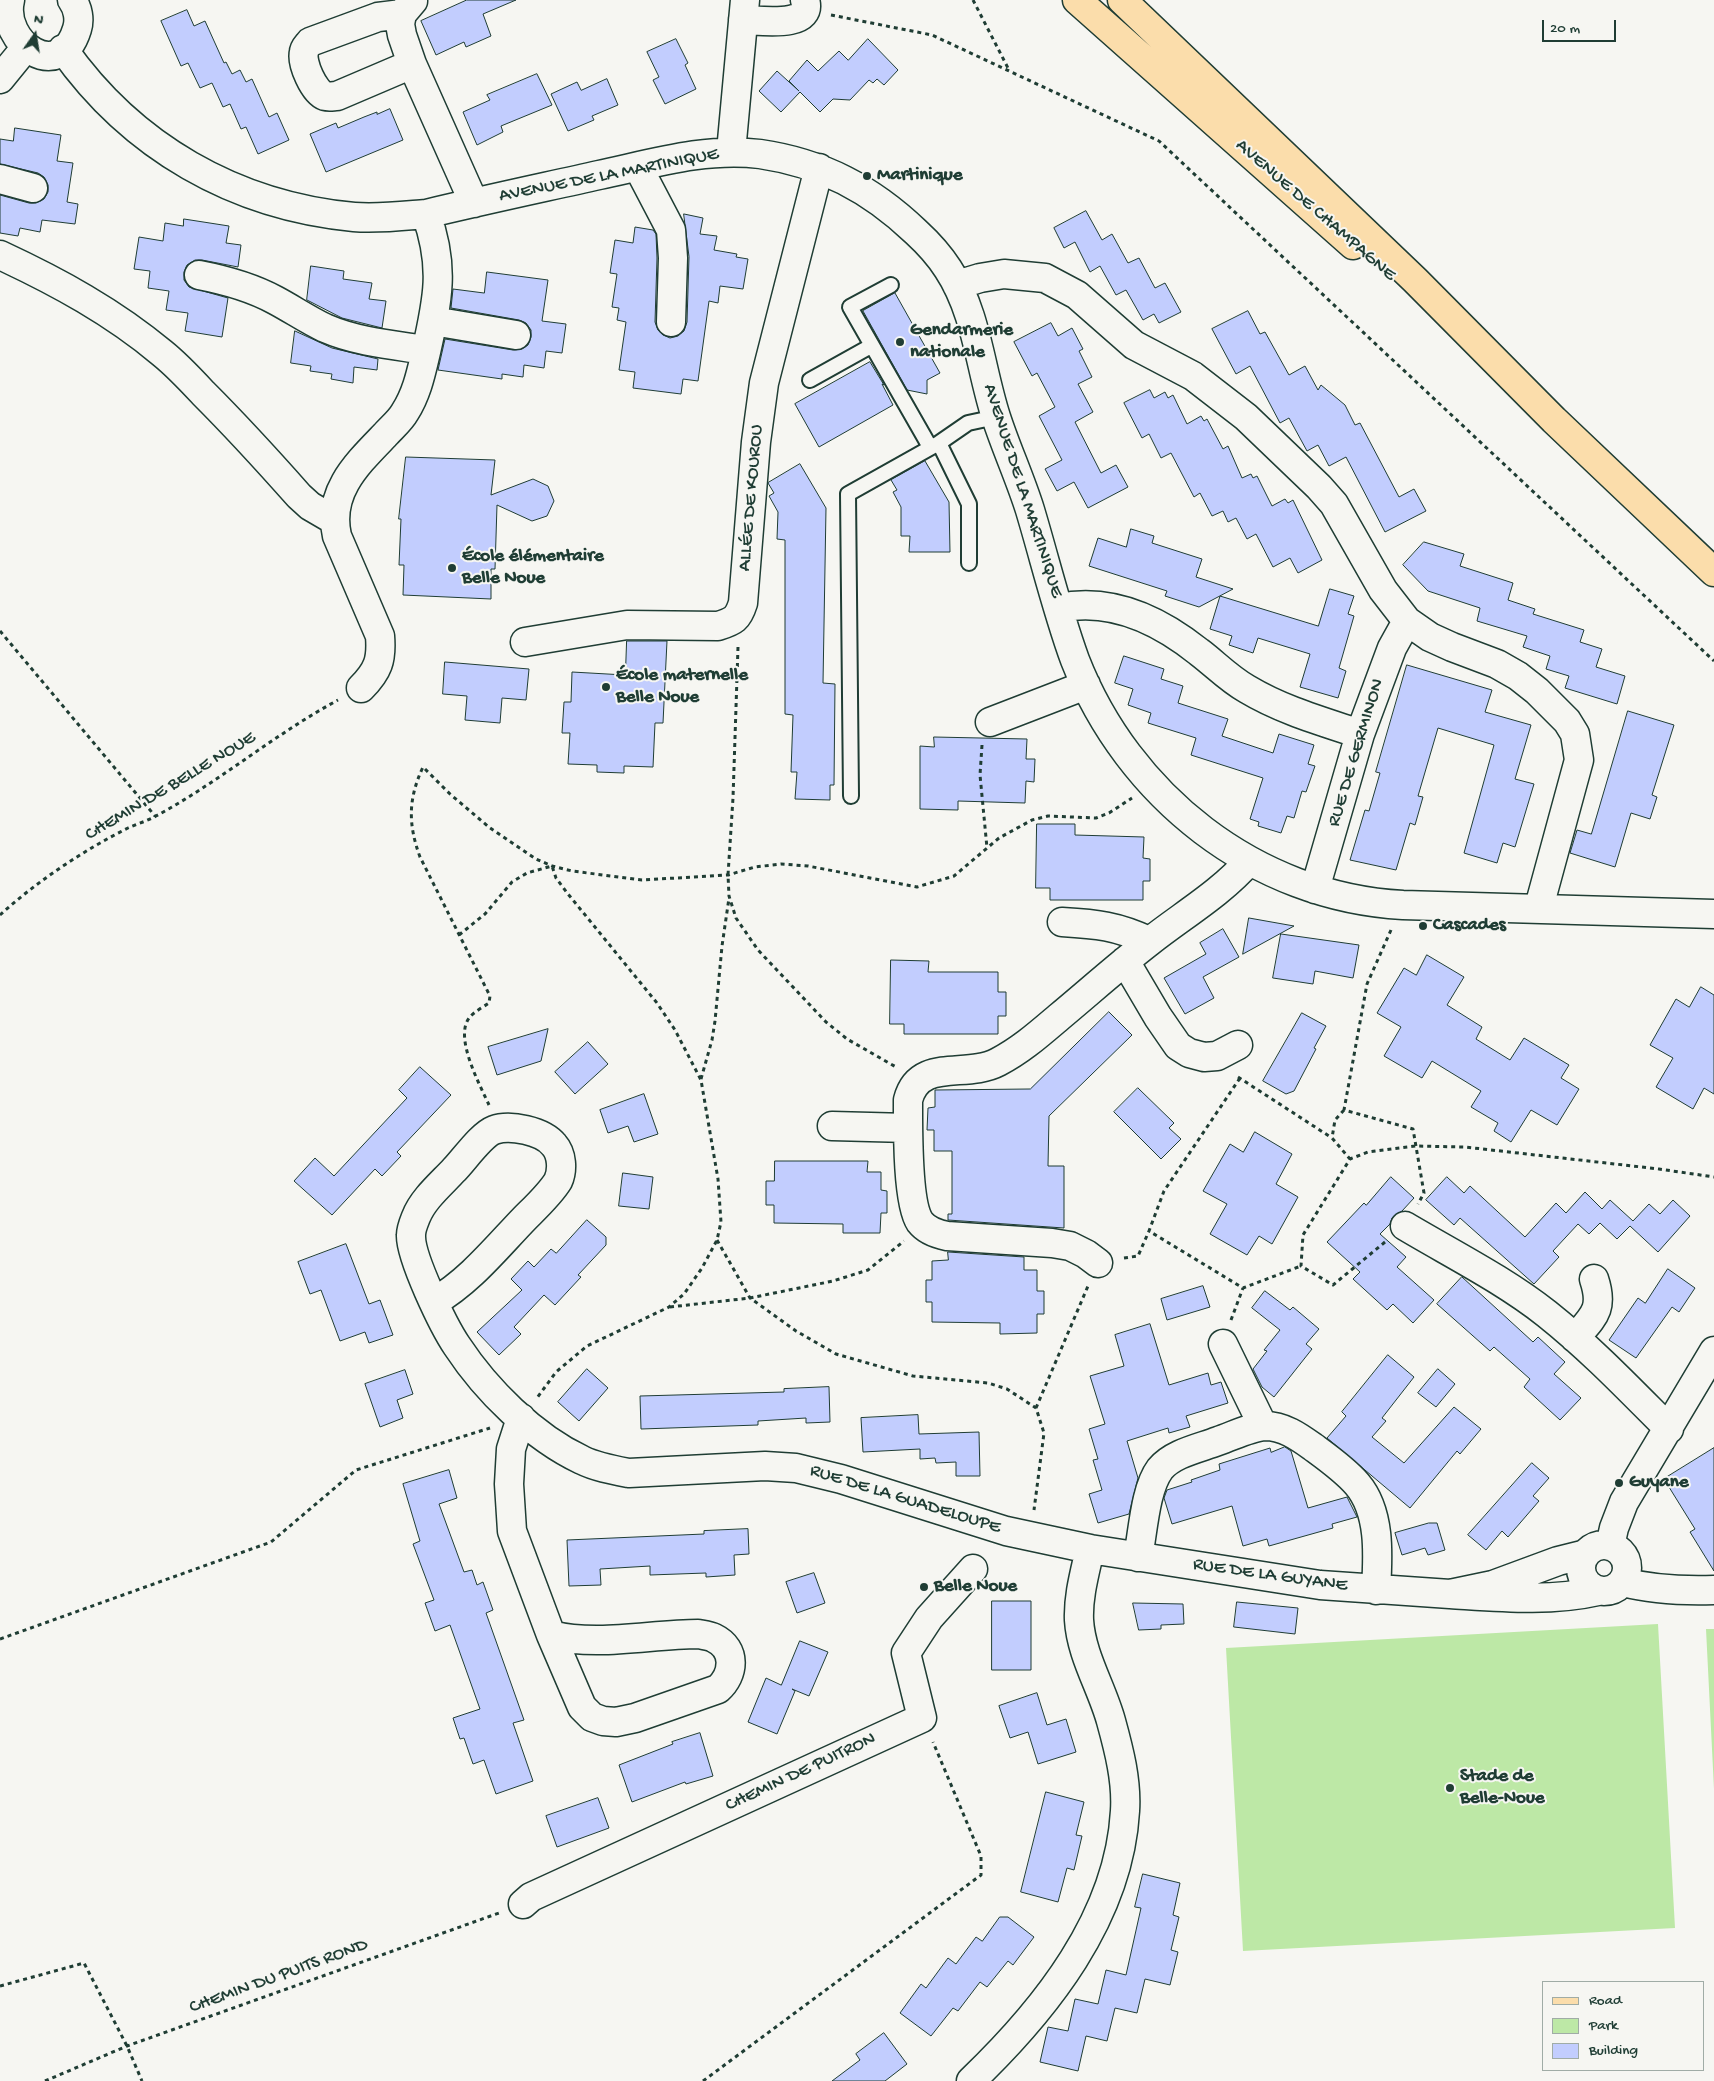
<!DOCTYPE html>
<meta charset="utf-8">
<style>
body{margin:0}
#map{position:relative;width:1714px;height:2081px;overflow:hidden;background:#f6f6f2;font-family:"Gochi Hand",sans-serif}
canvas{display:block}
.legend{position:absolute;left:1542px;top:1981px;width:162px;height:90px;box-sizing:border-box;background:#f6f6f2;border:1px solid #a0aca6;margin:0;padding:6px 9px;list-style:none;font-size:15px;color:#1f3d34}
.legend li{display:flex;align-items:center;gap:10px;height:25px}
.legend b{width:25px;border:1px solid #a0aca6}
.north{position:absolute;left:10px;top:10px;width:50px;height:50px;-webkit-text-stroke:4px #f6f6f2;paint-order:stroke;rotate:13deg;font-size:14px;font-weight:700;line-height:20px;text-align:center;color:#1f3d34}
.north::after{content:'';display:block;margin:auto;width:18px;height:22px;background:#1f3d34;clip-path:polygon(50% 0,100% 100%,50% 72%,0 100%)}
.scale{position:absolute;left:1542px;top:20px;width:74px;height:22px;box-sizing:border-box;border:2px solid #1f3d34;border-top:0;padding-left:6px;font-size:15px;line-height:18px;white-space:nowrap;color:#1f3d34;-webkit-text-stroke:4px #f6f6f2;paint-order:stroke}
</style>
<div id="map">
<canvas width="1714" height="2081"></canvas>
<ul class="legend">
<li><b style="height:6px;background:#fbddab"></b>Road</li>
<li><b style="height:14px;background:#bde8a6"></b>Park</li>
<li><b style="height:14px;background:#c2cdfe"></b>Building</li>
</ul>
<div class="north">N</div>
<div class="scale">20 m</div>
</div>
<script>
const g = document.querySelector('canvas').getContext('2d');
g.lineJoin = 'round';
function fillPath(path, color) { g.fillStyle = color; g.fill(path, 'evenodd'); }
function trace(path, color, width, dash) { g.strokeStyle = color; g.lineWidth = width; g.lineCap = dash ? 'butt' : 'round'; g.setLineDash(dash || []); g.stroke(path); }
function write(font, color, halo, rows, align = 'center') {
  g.font = font + ' "Gochi Hand",sans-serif'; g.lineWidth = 4; g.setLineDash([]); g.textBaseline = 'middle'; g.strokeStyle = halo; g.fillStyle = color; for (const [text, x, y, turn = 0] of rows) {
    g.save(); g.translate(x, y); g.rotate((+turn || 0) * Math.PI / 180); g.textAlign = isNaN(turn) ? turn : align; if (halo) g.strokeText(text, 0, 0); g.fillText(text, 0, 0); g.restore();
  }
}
fillPath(new Path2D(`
 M1658,1624L1675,1928L1243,1951L1226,1648Z
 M1706,1629H1714V1789Z`), '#bde8a6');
const building = new Path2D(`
 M467,0H516L483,14L491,36L466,47L464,42L436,55L421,21Z
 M187,10L194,26L205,21L224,63L226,62L232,74L240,70L246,82L252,79L269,117L277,113L289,140L258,154L246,127L241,129L230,104L223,107L212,83L200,88L188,63L181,66L161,21Z
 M676,39L688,63L685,65L696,89L665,104L653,80L659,77L647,52Z
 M868,39L898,70L884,85L877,79L873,83L869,80L850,100L833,99L820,112L800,92L781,112L759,91L777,71L799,91L789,81L807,60L818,71L839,51L848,60Z
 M537,74L552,105L501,126L503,132L477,145L463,112L490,100L487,95Z
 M607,79L618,105L592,116L594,120L568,131L551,94L577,82L581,90Z
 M390,109L403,140L326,172L310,134L336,123L338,128L364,117L377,112V114Z
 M15,128L61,135L57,161L73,163L67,202L78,204L75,224L42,220L40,232L20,228L18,236L0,233V195L29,203H36L44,199L48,192V185L44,177L38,173L0,164V139L13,141Z
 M1086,211L1102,240L1112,234L1128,263L1139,258L1155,288L1165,283L1181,312L1159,323L1154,314L1143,320L1126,290L1116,295L1100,266L1090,272L1075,242L1064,248L1054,228Z
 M684,214L703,218L700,234L717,236L714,250L737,254L736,257L748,259L743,289L720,286L718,303L709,301L698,381L683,379L681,394L633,388L635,372L619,370L626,322L617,320L619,308L612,307L617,274L610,273L615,240L633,243L635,227L653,230L656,234L657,258L655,322L658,330L663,335L670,338L678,336L684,331L687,322L689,257Z
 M184,219L229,226L226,243L241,245L238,267L202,260H195L187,265L184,272V280L189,287L228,298L222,337L185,331L188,313L166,310L169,291L148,288L150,271L134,269L139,237L163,241L165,223L183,226Z
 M311,266L344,271L343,279L372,283L369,299L386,301L382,328L342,318L307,300Z
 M487,272L548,280L542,321L566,324L562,353L546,351L544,368L524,365L523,377L502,374V379L438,370L445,339L513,350L522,349L528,345L531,337V330L526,323L519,320L451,308L453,289L484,293Z
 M895,293L940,373L927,380V394L907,390L863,311Z
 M1248,311L1260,334L1265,332L1289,375L1305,366L1318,390L1321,385L1345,405L1355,425L1360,423L1399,497L1414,489L1426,511L1385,532L1346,457L1329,466L1318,445L1307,451L1289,418L1280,423L1250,366L1236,374L1212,329Z
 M1051,323L1058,336L1072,328L1083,349L1079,351L1092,377L1078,384L1093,412L1075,422L1101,473L1116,465L1128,487L1088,508L1074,482L1057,491L1045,469L1062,460L1039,416L1055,407L1037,373L1032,376L1014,342Z
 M295,331L332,348L378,359L377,370L354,367L353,383L331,379L332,374L310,371L311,366L291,363Z
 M870,362L884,385L882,384L893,405L819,447L795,404Z
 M1150,390L1154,398L1165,392L1168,398L1173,395L1187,424L1201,416L1204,421L1207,419L1223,449L1228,446L1242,478L1251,474L1253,478L1257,476L1272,506L1285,499L1288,503L1293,500L1322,560L1298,573L1290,558L1273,567L1256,534L1247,539L1236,518L1228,522L1223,511L1212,516L1200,493L1194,497L1171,453L1161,458L1149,434L1142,438L1124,403Z
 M406,457L495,460L491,495L533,479L548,486L554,501L547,516L532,521L497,505L495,569H491V599L403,595L404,565H399L401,519H399Z
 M925,461L949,502L950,552H909L910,536H901V507L893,492L897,490L891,480Z
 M800,464L826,508L823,683L835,684L834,785H830V800L795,799L797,772H791L793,715L785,714V540L777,539L778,512L769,496L774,493L768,483Z
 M1131,529L1154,536L1152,543L1202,559L1196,577L1233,589L1199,607L1165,596L1167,591L1089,566L1098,538L1126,547Z
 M1424,542L1464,554L1460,566L1513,583L1508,600L1535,609L1533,614L1584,630L1580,642L1602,649L1596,667L1625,676L1617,704L1565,688L1569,676L1546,669L1550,656L1523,647L1527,636L1477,621L1480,608L1428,591L1403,565Z
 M1330,589L1354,596L1348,614L1354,616L1339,668L1346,671L1338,698L1300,687L1310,654L1258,638L1253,653L1229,645L1232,636L1210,629L1220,596L1318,626Z
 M627,641H667L663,723H655L653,767L624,766V773L597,772V765L568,764L570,733H562L564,702H571L572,672L625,675Z
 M1124,656L1164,669L1161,679L1183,686L1178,703L1228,719L1222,736L1273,753L1279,734L1314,745L1308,764L1315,766L1306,792L1302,791L1294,818L1287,816L1281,833L1258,826L1259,822L1250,819L1263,778L1191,755L1196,738L1148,723L1151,713L1128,705L1133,689L1115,683Z
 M445,662L529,669L526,700L502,698L500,723L465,720L467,696L443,694Z
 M1407,665L1492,690L1485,712L1531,725L1515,779L1534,784L1515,847L1503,843L1497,863L1464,853L1494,745L1438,728L1418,796L1423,797L1415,825L1410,823L1396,870L1350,860L1365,810L1369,811L1380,773L1376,772Z
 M1628,711L1674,725L1652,795L1657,797L1650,819L1631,813L1615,867L1570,853L1577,830L1591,834Z
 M934,737L1027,739L1026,759H1035L1034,782L1026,781L1025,803L958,801V810L920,809V746L934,747Z
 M1037,824H1075V835L1144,837L1143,858L1150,859V881H1143V900H1050V888H1036Z
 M1249,918L1294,926L1243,954Z
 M1223,929L1239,957L1203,977L1214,998L1185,1014L1164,978L1206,954L1200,943Z
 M1281,934L1359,945L1353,978L1315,971L1313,984L1273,978Z
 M1427,955L1464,977L1447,1005L1482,1027L1476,1039L1510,1060L1524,1038L1569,1065L1561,1078L1579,1089L1557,1125L1531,1110L1511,1142L1494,1131L1498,1123L1471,1107L1481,1091L1432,1061L1422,1078L1384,1056L1401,1027L1377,1013L1404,968L1416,975Z
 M891,960L929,961L928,972H998V992H1006V1016H998V1034H904V1024H890Z
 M1701,987L1714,995V1094L1704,1088L1693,1109L1656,1087L1673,1058L1650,1045L1676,999L1689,1007Z
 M1109,1012L1132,1035L1049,1116L1048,1166H1064V1228L948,1220V1214H952V1151H934V1130H927L928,1108L935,1107V1090L1030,1089Z
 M1302,1013L1326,1026L1314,1048L1316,1049L1294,1091L1286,1094L1263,1081Z
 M548,1029L541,1061L497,1075L488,1047Z
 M588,1042L608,1064L575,1094L555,1072Z
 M420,1067L451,1095L397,1152L401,1156L382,1176L375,1169L332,1215L294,1181L315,1158L334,1176L407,1098L399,1090Z
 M1138,1088L1174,1123L1169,1128L1181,1139L1161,1159L1114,1112Z
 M644,1094L658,1134L634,1142L628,1126L608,1133L600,1110Z
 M1255,1132L1292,1154L1276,1184L1298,1197L1272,1244L1259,1236L1247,1255L1210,1234L1227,1204L1203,1191L1230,1144L1243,1152Z
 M775,1161H868L867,1172H881V1190L887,1191V1213H881L880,1233H843V1224L774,1223V1205H766V1181H774Z
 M623,1173L653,1177L649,1209L619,1206Z
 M1391,1177L1414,1198L1402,1211L1392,1218L1390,1224L1380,1234L1406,1257L1397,1267L1434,1300L1413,1323L1393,1304L1387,1310L1353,1279L1360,1272L1327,1242L1364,1203L1366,1205Z
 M1447,1177L1464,1193L1470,1186L1525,1237L1556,1203L1566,1213L1585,1192L1602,1209L1610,1200L1633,1221L1649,1204L1660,1214L1673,1200L1690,1216L1658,1252L1630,1226L1617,1239L1600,1223L1589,1234L1578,1224L1553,1251L1559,1257L1534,1284L1460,1218L1454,1225L1426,1200Z
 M587,1220L606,1237V1245L578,1275L581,1277L555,1305L544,1295L514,1327L521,1334L499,1355L477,1332L522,1290L511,1279L528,1261L534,1267L551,1249L556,1253Z
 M346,1244L369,1304L380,1300L393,1335L369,1343L365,1332L340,1341L321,1290L310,1294L298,1262Z
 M948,1252L1024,1257V1270H1037V1291H1044V1314H1037V1333L1000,1334V1323L932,1322V1302H926V1280H932V1261L948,1260Z
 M1668,1269L1695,1288L1679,1312L1672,1307L1636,1358L1609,1340L1638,1298L1645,1303Z
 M1462,1277L1533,1342L1538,1337L1565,1362L1554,1374L1581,1398L1560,1420L1524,1387L1530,1379L1494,1347L1490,1351L1437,1304Z
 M1203,1286L1210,1307L1167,1320L1161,1299Z
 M1265,1291L1290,1310L1293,1307L1319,1329L1306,1344L1312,1349L1274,1397L1262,1387L1253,1369L1267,1351L1264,1350L1280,1330L1252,1308Z
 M1150,1324L1169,1385L1208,1373L1211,1385L1221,1382L1228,1403L1186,1416L1190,1427L1169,1433L1168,1428L1127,1441L1138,1478L1129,1514L1098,1523L1089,1494L1102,1490L1093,1460L1098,1459L1089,1429L1105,1424L1090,1376L1124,1366L1115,1335Z
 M1388,1355L1414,1377L1382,1418L1386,1421L1372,1437L1404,1463L1454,1407L1481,1429L1460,1454L1457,1451L1410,1508L1327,1438L1346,1416L1342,1412Z
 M587,1369L608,1388L579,1421L558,1402Z
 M1438,1369L1455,1384L1436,1407L1418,1393Z
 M405,1370L413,1394L397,1400L403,1418L380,1427L365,1384Z
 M829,1387L830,1422L806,1423V1418L758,1421V1425L641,1429L640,1396L784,1392V1389Z
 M918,1415L919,1434L979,1432L980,1476H956V1462L936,1463L935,1458L920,1459V1449L863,1452L861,1418Z
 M1285,1447L1291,1451L1308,1508L1347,1497L1357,1517L1332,1524L1333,1528L1269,1546L1267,1539L1243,1546L1232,1506L1172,1524L1164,1498L1167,1490L1192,1482L1191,1480L1220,1470L1219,1464L1270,1448L1271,1452Z
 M1714,1448V1571L1690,1532L1695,1529L1664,1479Z
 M1532,1463L1549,1478L1533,1496L1539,1501L1508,1537L1502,1531L1486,1550L1468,1535Z
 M449,1470L457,1498L439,1504L464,1572L472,1570L477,1585L483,1582L493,1610L486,1613L524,1720L513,1723L533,1781L496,1794L484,1760L473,1764L464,1738L460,1739L453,1718L480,1709L450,1625L435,1631L425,1603L434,1600L413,1544L420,1541L403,1484Z
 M1429,1523H1437L1445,1550L1428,1555L1425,1548L1402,1555L1395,1533Z
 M748,1529L749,1554L734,1555L735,1575L706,1577V1573L650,1575V1566L600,1569L601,1585L569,1586L567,1540L704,1534V1531Z
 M814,1573L825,1603L797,1613L786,1582Z
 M992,1601H1031V1670H992Z
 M1237,1602L1298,1608L1295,1634L1234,1627Z
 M1133,1603L1183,1604L1184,1624L1161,1625V1629L1139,1630Z
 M800,1641L828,1652L809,1696L792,1689L795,1691L777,1734L748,1722L766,1678L781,1685Z
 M1037,1693L1047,1725L1066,1719L1076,1752L1038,1764L1028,1732L1010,1738L999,1706Z
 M700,1733L713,1776L686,1784L685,1782L632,1802L619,1765L673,1744L672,1742Z
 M1046,1792L1084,1802L1076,1835L1082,1836L1074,1870L1067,1868L1058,1902L1021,1892Z
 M598,1798L609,1828L557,1847L546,1816Z
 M1143,1874L1180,1883L1173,1915L1179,1917L1171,1950L1178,1952L1170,1985L1145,1979L1137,2013L1115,2008L1107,2041L1086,2036L1078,2071L1040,2062L1048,2027L1068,2031L1075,1999L1098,2004L1106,1970L1126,1975L1141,1908L1135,1907Z
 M1000,1917H1008L1034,1937L1013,1965L1008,1961L987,1987L980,1982L958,2011L953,2008L931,2036L900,2013L921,1984L926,1988L948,1958L956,1964L976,1937L982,1941Z
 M884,2033L907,2064L885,2081H832L860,2060L856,2054Z`);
fillPath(building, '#c2cdfe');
trace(building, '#1f3d34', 1);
const lane = new Path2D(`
 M891,285L850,307L930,447
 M810,380L871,346
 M939,443L969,504V563
 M851,796L848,494L939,443L968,423L996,417`);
const street = new Path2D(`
 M413,1L402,14L400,24L402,35L412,64L474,203
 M402,14L378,17L310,42C308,45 304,48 304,52C301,63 314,92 325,96C329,97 334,96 337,96L412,64
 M743,20C759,20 814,29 805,0
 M63,49C132,147 235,206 354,217C378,219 402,216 426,214C484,200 541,188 599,175C651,164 706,147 760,154C822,163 871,189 916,232C928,243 939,255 948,269C977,313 980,368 996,417C1006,448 1020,478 1030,510C1045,560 1057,611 1075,660C1128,796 1255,897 1403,905L1714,914
 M0,79L22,52
 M731,152L745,0
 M638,167L671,230L673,258L671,322
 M0,179L33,188
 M0,255C58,282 113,312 162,353C177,365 190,379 203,393C236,426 268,461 299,496L310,506L334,520
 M199,275C225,280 251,287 275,300C292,309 308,320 325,328C357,342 393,345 426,350
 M957,285L980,278L1004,274L1045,278L1077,295L1134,345L1193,376L1246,417L1319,487L1334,504L1383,590L1407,621L1430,637L1452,647L1497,664L1518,676L1537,691L1567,721L1575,734L1579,760L1539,907
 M433,321L516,335
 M1059,608C1111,597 1159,620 1199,652C1215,664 1229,679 1247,689C1282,710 1321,721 1360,734
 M525,642L627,625L718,626C734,621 738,619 743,603L756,442L764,383L819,168
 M361,688C378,671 382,660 380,636L337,536C327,492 357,464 385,435C391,428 400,421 405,412C417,393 421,373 426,352C438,299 445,266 426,214
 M990,722L1086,685
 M1315,889L1360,734L1392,648L1407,621
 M1062,922C1097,924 1117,926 1149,941
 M1125,961L1158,1017L1178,1046L1189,1053L1204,1057L1217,1056L1238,1045
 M832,1126L908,1128
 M1405,1226C1452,1254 1504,1280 1547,1314C1591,1349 1630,1390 1669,1429
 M1098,1263L1086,1254L1070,1246L1052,1243L947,1236C937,1234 927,1231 920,1222C907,1203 908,1126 908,1100C919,1057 966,1079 998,1062C1021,1050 1039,1034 1059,1017C1089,992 1118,966 1149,942C1183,915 1220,894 1249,861
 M434,1302C470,1281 496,1248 525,1218C536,1207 550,1194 558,1181C563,1170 562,1154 554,1145C543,1131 510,1124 494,1130C481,1135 464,1160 454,1170C441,1184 423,1199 416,1217C414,1222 411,1229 411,1235C410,1257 444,1327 457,1346C486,1390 533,1437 582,1460C596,1467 613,1470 629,1473L765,1466L796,1468L841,1479L1006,1531L1090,1549L1320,1585L1450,1594
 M1575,1338C1594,1316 1604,1309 1594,1279
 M1223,1344L1263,1426
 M521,1418L511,1449L509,1484L512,1531L551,1635L582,1707L592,1717L603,1721L616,1722L635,1718L718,1689C734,1675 737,1649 714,1638C710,1636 703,1635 698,1634C651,1634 597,1647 551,1635
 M1581 1568a23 23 0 1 1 46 0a23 23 0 1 1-46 0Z
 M1610,1546L1614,1528L1624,1502L1714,1351
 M1586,1554L1558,1561L1493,1585L1450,1594C1499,1597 1550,1602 1598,1591
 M1138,1557C1143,1532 1145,1489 1160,1469C1173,1453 1200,1448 1218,1441C1233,1436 1250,1427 1265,1426C1284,1426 1299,1437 1313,1447C1328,1458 1345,1470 1357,1484C1381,1512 1378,1556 1376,1590
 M1623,1582C1654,1590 1683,1591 1714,1590
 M523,1904L531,1897L922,1718L906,1653L929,1618L973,1569
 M971,2081C1045,2010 1119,1918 1125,1811C1127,1781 1119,1750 1111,1721C1102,1688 1081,1655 1079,1620C1078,1596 1085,1572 1090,1549`);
const secondary = new Path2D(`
 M10,0C0,43 60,85 77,29C80,20 78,8 72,0`);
const primary = new Path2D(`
 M1077,0L1353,245
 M1122,0L1415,280L1554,420L1714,572`);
trace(lane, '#1f3d34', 18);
trace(street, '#1f3d34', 31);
trace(secondary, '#1f3d34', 31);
trace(primary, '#1f3d34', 31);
trace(new Path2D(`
 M973,0L1009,70
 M831,15L932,35L1159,141L1714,661
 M0,631L155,816
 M738,647L733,798L728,875L729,896L736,918L758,950L826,1022L847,1039L896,1067
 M982,745L980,775L987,848
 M0,915C36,882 84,850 128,828C137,824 147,821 156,816C219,782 275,734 338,700
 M1391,930L1367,984L1344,1110L1413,1129L1424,1193L1418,1204
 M459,935L485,914L512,882L527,873L552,866L556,878L568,894L657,1003L675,1030L701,1080L718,1179L721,1222L717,1240L702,1268L684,1294L669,1307L587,1346L556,1372L537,1398
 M1238,1077L1332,1138
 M1240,1078L1164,1191L1149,1231L1243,1288L1301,1266
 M701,1079L712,1040L715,1021L722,946L729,898
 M489,1105C480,1085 453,1036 470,1017C474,1012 483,1007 489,1003L490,996L420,857C408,824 408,799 423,767L450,794L490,828L536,859L552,866L572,871L642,880L728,875L755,867L781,864L808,866L917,887L954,876L999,838L1032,820L1048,816L1096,818L1109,813L1132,798
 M1344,1110L1335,1120L1332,1138L1350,1159
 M717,1240L750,1298L796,1331L836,1354L913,1376L988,1383L1007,1389L1036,1408L1044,1433L1034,1510
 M1385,1242L1333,1285L1301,1266L1303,1235L1350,1159L1368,1152L1416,1146L1465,1147L1659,1169L1714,1177
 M1124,1258L1138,1256L1149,1231
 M670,1307L750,1298L833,1281L868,1270L904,1241
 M1231,1320L1243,1288
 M1036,1408L1088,1286
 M0,1639L271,1542L356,1470L490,1428
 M0,1986L84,1963L127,2046L142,2081
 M45,2081L127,2046L499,1913
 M703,2081L981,1875V1856L933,1742`), '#1f3d34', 3, [4, 4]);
trace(lane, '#f6f6f2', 14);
trace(street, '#f6f6f2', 28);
trace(secondary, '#f6f6f2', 28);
trace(primary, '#fbddab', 28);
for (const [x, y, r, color] of [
 [867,176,5,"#1f3d34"],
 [900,342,5,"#1f3d34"],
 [452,568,5,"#1f3d34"],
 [606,687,5,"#1f3d34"],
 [1423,926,5,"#1f3d34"],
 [1619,1483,5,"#1f3d34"],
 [924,1587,5,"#1f3d34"],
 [1450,1788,5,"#1f3d34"]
]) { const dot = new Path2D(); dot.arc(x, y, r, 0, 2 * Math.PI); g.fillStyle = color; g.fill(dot); trace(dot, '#f6f6f2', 2); }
write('19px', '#1f3d34', '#f6f6f2', [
 ["AVENUE DE LA MARTINIQUE",609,176,-11],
 ["AVENUE DE CHAMPAGNE",1315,211,41],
 ["AVENUE DE LA MARTINIQUE",1022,491,72],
 ["ALLÉE DE KOUROU",752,498,-85],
 ["RUE DE GERMINON",1357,753,-73],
 ["CHEMIN DE BELLE NOUE",171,787,-31],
 ["RUE DE LA GUADELOUPE",905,1500,17],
 ["RUE DE LA GUYANE",1270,1576,8],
 ["CHEMIN DE PUITRON",801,1773,-25],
 ["CHEMIN DU PUITS ROND",279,1977,-20]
]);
write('bold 19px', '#1f3d34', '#f6f6f2', [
 ["Martinique",877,176],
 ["Gendarmerie",910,331],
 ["nationale",910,353],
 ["École élémentaire",462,557],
 ["Belle Noue",462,579],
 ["École maternelle",616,676],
 ["Belle Noue",616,698],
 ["Cascades",1433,926],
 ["Guyane",1629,1483],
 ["Belle Noue",934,1587],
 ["Stade de",1460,1777],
 ["Belle-Noue",1460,1799]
], 'left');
</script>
